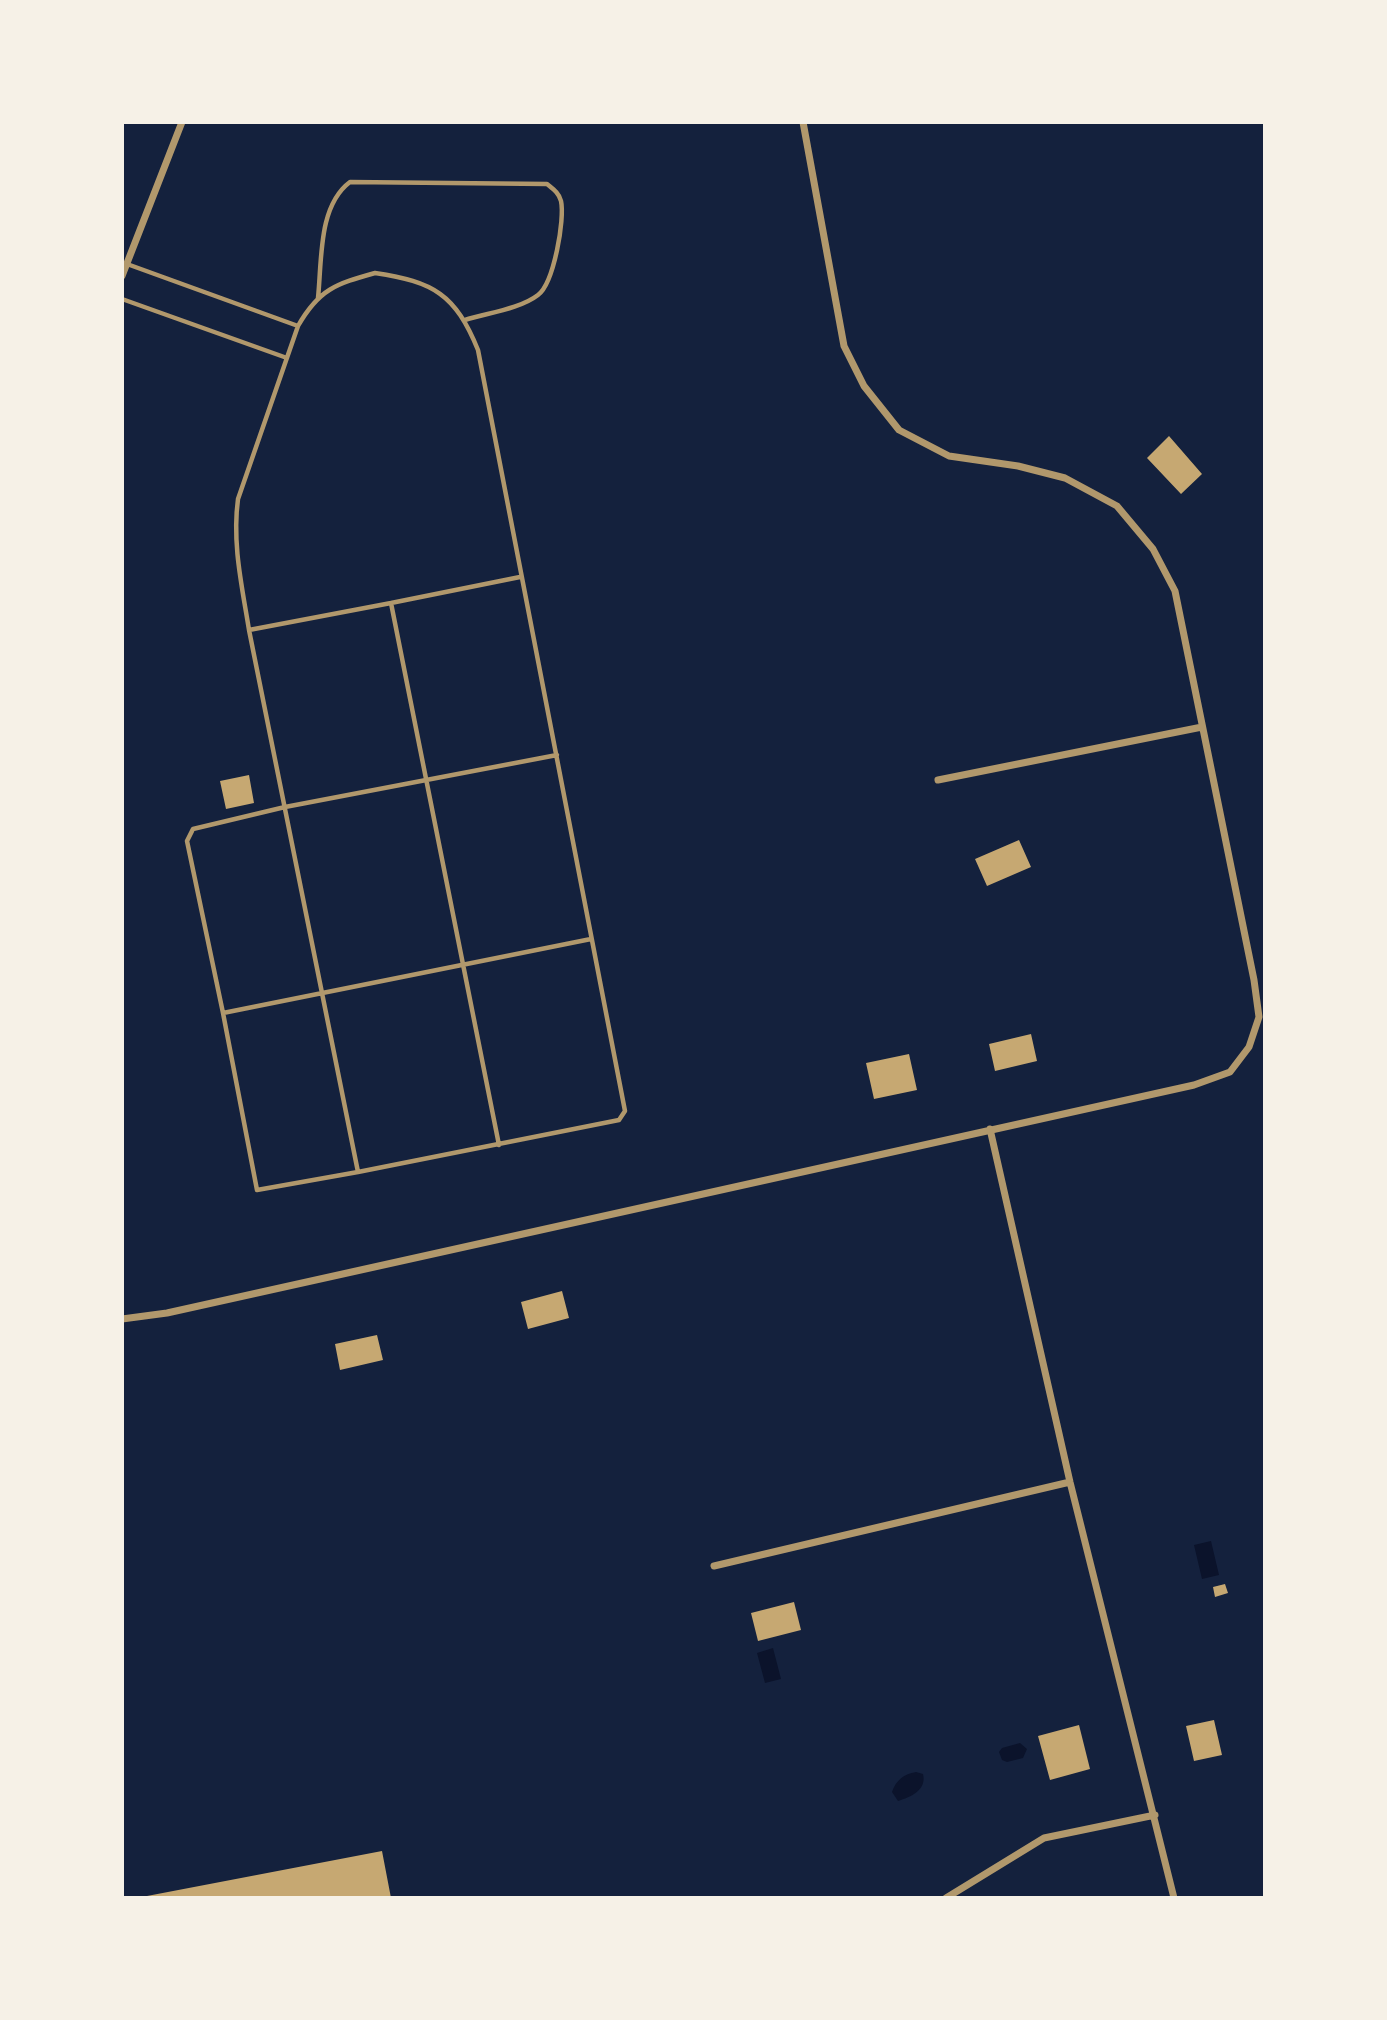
<!DOCTYPE html>
<style>
body{margin:0}
#map{position:relative;width:1387px;height:2020px;overflow:hidden;background:#14213d;font-family:Quicksand,sans-serif}
canvas{display:block}
.frame{position:absolute;inset:0;border:124px solid #f6f1e7;pointer-events:none}
</style>
<div id="map">
<canvas width="1387" height="2020"></canvas>
<div class="frame"></div>
</div>
<script>
const g = document.querySelector('canvas').getContext('2d');
g.lineJoin = 'round';
function fillPath(path, color) { g.fillStyle = color; g.fill(path, 'evenodd'); }
function trace(path, color, width, dash) { g.strokeStyle = color; g.lineWidth = width; g.lineCap = dash ? 'butt' : 'round'; g.setLineDash(dash || []); g.stroke(path); }
fillPath(new Path2D(`
 M1211,1541L1219,1575L1202,1579L1194,1545Z
 M773,1648L781,1679L765,1683L757,1653Z
 M1020,1743L1027,1749L1023,1758L1007,1762L1002,1760L999,1752L1002,1748Z
 M916,1772L923,1774C927,1790 911,1797 898,1801L892,1792C896,1780 904,1774 916,1772Z`), '#0b132b');
fillPath(new Path2D(`
 M1169,436L1202,474L1181,494L1147,458Z
 M249,775L254,803L226,809L220,781Z
 M1019,840L1031,867L987,886L975,859Z
 M1031,1034L1037,1061L995,1071L989,1044Z
 M909,1054L917,1090L874,1099L866,1063Z
 M562,1291L569,1318L528,1329L521,1302Z
 M377,1335L383,1360L340,1370L335,1344Z
 M1225,1584L1228,1593L1215,1597L1213,1587Z
 M794,1602L801,1630L758,1641L751,1613Z
 M1214,1720L1222,1755L1194,1761L1186,1726Z
 M1079,1725L1090,1769L1050,1780L1038,1736Z
 M382,1851L391,1898H147V1896Z`), '#c6a872');
trace(new Path2D(`
 M127,264L298,326
 M375,273C434,282 455,294 478,350L625,1111L619,1120L358,1172L249,630C242,586 232,544 238,499L298,326C319,289 336,284 375,273Z
 M318,298C322,260 318,206 350,182L547,184C553,189 559,193 561,201C565,219 554,283 538,295C520,309 487,313 465,320
 M122,299L287,358
 M391,603L520,577
 M249,630L391,603L499,1145
 M223,1013L187,841L193,829L285,807L557,755
 M358,1172L257,1190L223,1013L591,939`), '#b1986c', 4.5);
trace(new Path2D(`
 M122,276L182,122
 M938,780L1202,727
 M990,1129L1070,1482L1174,1898
 M122,1319L167,1313L1194,1085L1230,1072L1249,1047L1259,1017L1254,980L1175,591L1153,549L1117,506L1065,478L1018,466L949,456L899,430L864,386L844,346L803,122
 M714,1566L1070,1482
 M946,1898L1044,1838L1155,1815`), '#b1986c', 7);
</script>
